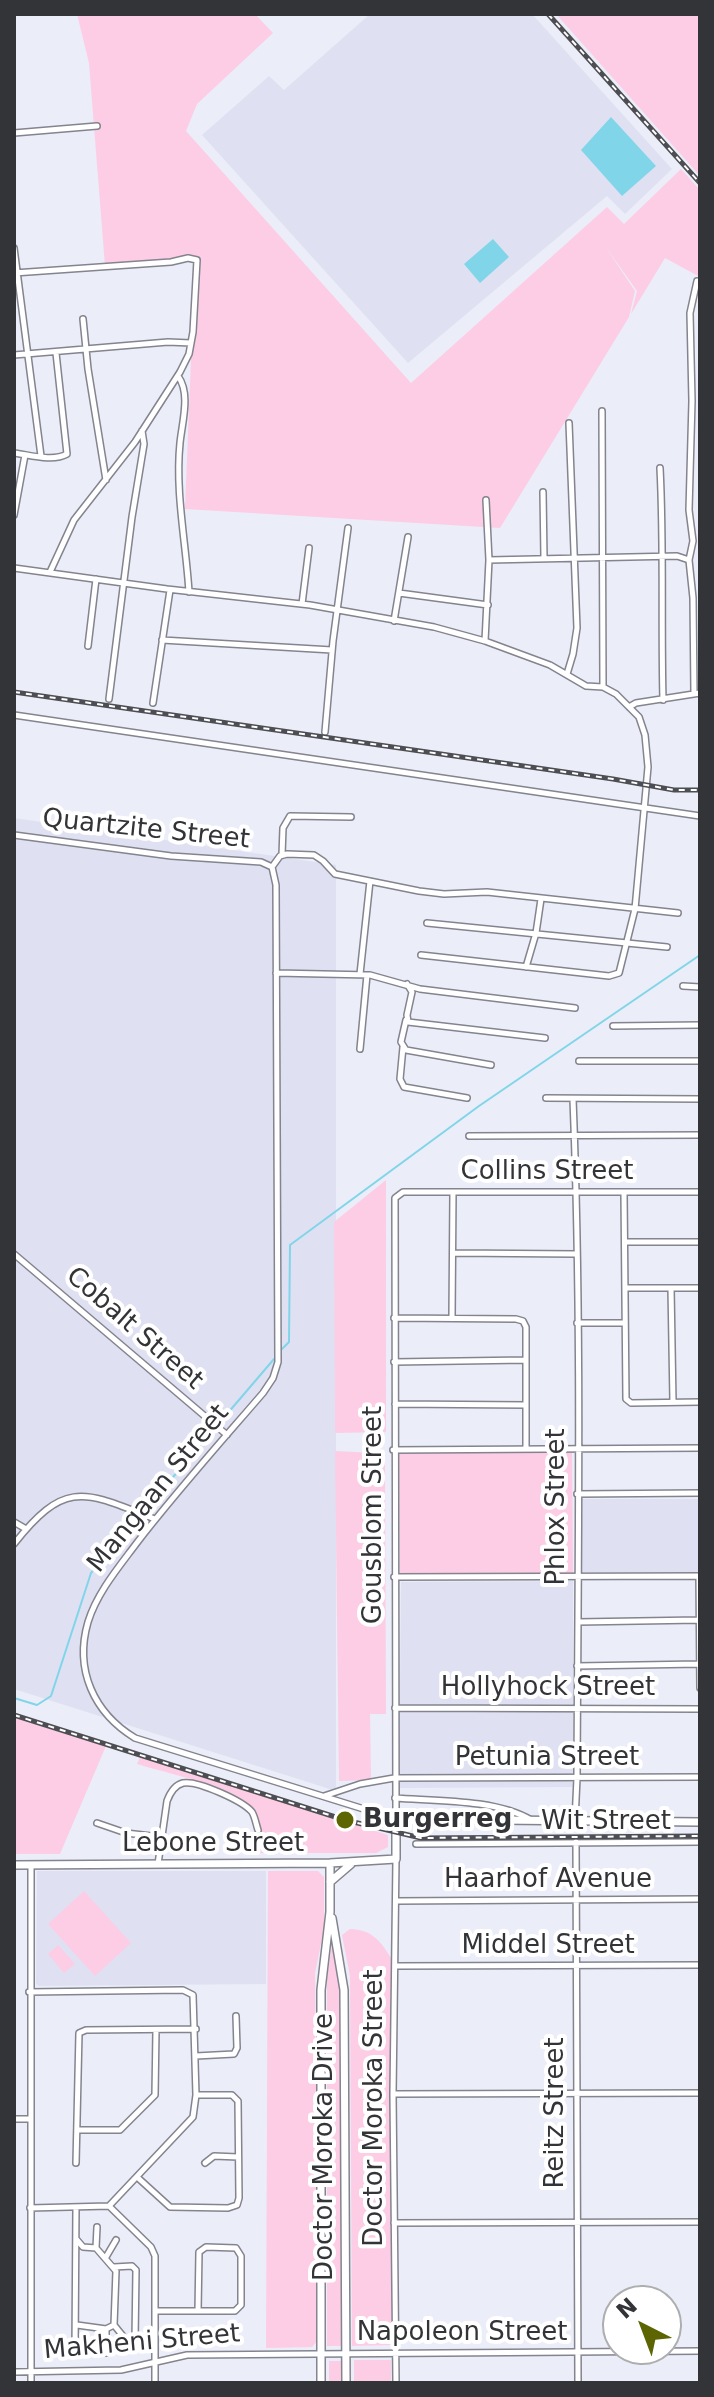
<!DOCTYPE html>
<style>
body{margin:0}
#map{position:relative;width:714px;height:2397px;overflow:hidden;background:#ebedf8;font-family:"DejaVu Sans",sans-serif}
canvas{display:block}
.frame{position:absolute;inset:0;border:16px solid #333438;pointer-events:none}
.north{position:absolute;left:602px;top:2285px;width:80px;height:80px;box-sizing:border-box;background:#fff;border:2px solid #adaeaf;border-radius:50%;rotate:318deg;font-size:22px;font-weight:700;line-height:32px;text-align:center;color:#333438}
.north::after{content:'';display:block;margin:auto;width:28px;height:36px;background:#5d6503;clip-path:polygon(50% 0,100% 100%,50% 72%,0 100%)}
</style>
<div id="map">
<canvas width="714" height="2397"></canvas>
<div class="frame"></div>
<div class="north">N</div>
</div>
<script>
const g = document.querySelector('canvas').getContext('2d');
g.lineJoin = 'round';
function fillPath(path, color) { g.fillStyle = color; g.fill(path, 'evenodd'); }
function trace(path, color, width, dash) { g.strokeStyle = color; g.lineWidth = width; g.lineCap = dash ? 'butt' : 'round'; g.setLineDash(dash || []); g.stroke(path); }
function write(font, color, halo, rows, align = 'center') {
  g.font = font + ' "DejaVu Sans",sans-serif'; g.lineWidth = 8; g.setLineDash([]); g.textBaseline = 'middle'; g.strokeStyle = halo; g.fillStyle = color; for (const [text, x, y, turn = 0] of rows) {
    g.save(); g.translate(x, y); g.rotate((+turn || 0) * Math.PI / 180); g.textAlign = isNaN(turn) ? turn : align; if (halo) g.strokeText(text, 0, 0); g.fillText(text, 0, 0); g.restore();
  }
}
fillPath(new Path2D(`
 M370,14H532L672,169L625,214L607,196L408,363L202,135L269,76L284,90Z
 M14,818L336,865V1791L14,1689Z
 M581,1499H700V1572H581Z
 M573,1581V1787L399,1788L401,1582Z
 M37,1871H266V1984L39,1986L36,1984Z`), '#dfe1f3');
fillPath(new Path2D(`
 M77,14H255L273,33L197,104L186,131L411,383L607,207L624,224L681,169L700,190V277L665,258L631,314L637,291L605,246L635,291L629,317L500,528L185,509L195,259L105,266L89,63Z
 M556,14H700V176Z
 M386,1180V1432L335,1433L334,1222Z
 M335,1451L374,1453L385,1461L386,1714H370L371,1780L339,1781Z
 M399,1453H572L573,1574H400Z
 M14,1717L106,1746L60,1854H14Z
 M140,1757L388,1835V1847L376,1853H260C260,1841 262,1826 256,1815C244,1788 165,1773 137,1764Z
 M268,1871H318L324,1877V1929L315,1973L319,2339L312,2347L266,2348Z
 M84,1891L131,1943L95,1976L48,1924Z
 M350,1929C372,1930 380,1940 391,1958L392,2345L352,2346L350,1976L342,1935Z
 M333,1937L340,1978L343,2346H327V1978Z
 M58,1945L75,1964L64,1973L48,1954Z
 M354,2360H391V2383H354Z
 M329,2361H342V2383H329Z`), '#fdcde5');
fillPath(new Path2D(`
 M611,117L656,166L622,196L581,150Z
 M493,239L509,257L480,283L464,264Z`), '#81d5e9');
trace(new Path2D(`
 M282,1349L289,1342L290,1245L479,1106L700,955
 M14,1698L37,1705L51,1696L91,1573L274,1359`), '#81d5e9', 2);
const street = new Path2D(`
 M14,133L97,126
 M14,248L41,456
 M14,273L171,262L188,258L197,260L193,332L189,354L180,372L135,442L74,520L50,572
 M83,319L88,369L106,480
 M14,355L168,342L191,343
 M178,376C191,394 182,422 180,443C175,492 186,543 189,592
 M602,411L603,687
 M14,453C30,455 53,462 67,454L56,353
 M660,468C664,545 661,622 663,700
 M543,492L544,558
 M14,515L25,455
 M489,560L677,556L689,560
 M14,568L167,589L310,605L434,627L485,641L550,665L586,686L603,687L616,694L639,717L645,735L648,767L635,909L619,973L609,976L421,955
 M399,593L488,605
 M302,604L309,548
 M394,621L408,537
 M162,640L332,650
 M485,641L489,560L486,500
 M88,646L96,579
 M567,674L573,654L577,628L569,423
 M694,694L693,598L689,560L693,541L689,510L692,401L690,313L697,281
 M109,699L132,517L144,444L142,431
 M153,703L170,590
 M629,707L636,703L700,693
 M14,715L700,816
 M325,732L333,641L348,528
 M14,835L171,856L261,862L272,867
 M282,855L283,828L290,816L351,817
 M272,867L276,885L278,1362L273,1378L263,1393C220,1443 176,1492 136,1544C118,1568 97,1593 88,1622C74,1670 94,1713 135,1738L396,1819L395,1198L403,1192H700
 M272,867L280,856L287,854L314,855L323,861L335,874L419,891L444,894L487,892L678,913
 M427,923L667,947
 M526,967L536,933L541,899
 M276,973L370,975L420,989L575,1008
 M360,974L370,881
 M407,984L412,992L407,1015L408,1022L545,1038
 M683,986L700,987
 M406,1020L401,1042L406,1050L491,1065
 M613,1026L700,1025
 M403,1047L400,1079L404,1087L467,1098
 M360,1049L367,975
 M579,1061H700
 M546,1098L700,1099
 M573,1099C582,1325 578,1552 577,1778L575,1821
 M469,1136L700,1135
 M624,1193L626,1399L631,1403L700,1402
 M626,1242H700
 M453,1253L576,1254
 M14,1254L227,1435
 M625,1288H700
 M671,1288L673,1402
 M452,1317L453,1192
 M394,1318L516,1319L523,1321L526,1327V1448
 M577,1323H624
 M394,1362L526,1360
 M395,1404L526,1405
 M393,1450L700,1448
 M577,1494L700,1493
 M14,1522L26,1529
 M14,1544C66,1478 85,1492 155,1519
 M699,1576L700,1688
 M394,1577L700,1576
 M578,1622L699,1620
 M577,1666L700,1664
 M395,1708L700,1709
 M324,1796L360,1784L394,1778L700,1777
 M395,1798C435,1801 496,1799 531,1820
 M97,1823L126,1833L160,1837
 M576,1842L578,2383
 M416,1844L700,1842
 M158,1864L167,1801C170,1793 175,1785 183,1783C197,1780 243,1801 252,1812C255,1817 256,1824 258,1830
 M396,1901L700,1899
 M396,1966L700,1965
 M29,1992L183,1990L193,1995L196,2095L193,2117L109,2206
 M196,2056L234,2054L237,2048L236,2016
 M393,2094L700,2093
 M14,2119H30
 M77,2130H120L155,2095L156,2030
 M76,2163L79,2033L86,2030L196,2029
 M205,2163L214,2156L238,2157
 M137,2177L170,2207L228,2208L237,2205L239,2198L238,2101L232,2095H196
 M30,2208L109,2206L151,2247L155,2256V2383
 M394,2223L700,2222
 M77,2240L83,2247L96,2248L116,2271L114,2325L106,2329L77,2325
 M96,2248L97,2227
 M106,2257L116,2240
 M155,2311H235L241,2305V2256L236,2248L206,2247L199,2252L198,2311
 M114,2325L127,2341L135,2340L136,2270L132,2266L114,2267
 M75,2351L76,2207
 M106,2353V2329
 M14,2372L121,2370L187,2355L700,2351
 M31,2383V1865
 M396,2383L393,2094L396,1859`);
const secondary = new Path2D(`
 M14,1865L330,1863L396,1859V1819L700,1822
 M330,1882L351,1864
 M332,1918L344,1990L346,2383
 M321,2383V1990L330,1912V1863`);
trace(street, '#83848e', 8);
trace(secondary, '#83848e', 10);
trace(street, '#fff', 5);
trace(secondary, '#fff', 7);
const rail = new Path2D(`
 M548,14L700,183
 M14,692L613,779L674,790H700
 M14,1715L345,1820L421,1838L700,1836`);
trace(rail, '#4d4e53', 5);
trace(rail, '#fff', 2, [6]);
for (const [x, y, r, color] of [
 [345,1820,10,"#5d6503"]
]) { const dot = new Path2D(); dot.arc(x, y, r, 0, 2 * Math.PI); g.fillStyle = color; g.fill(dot); trace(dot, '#fff', 3); }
write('26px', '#333438', '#fff', [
 ["Quartzite Street",146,830,6],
 ["Collins Street",547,1172],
 ["Cobalt Street",134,1329,41],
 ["Mangaan Street",159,1489,-51],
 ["Phlox Street",557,1507,-90],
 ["Gousblom Street",374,1515,-90],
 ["Hollyhock Street",548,1688],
 ["Petunia Street",547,1758],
 ["Wit Street",606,1822],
 ["Lebone Street",213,1844],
 ["Haarhof Avenue",548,1880],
 ["Middel Street",548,1946],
 ["Doctor Moroka Street",375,2108,-90],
 ["Reitz Street",556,2113,-90],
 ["Doctor Moroka Drive",325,2147,-90],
 ["Napoleon Street",462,2333],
 ["Makheni Street",142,2343,-5]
]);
write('bold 26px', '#333438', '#fff', [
 ["Burgerreg",363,1820]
], 'left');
</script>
